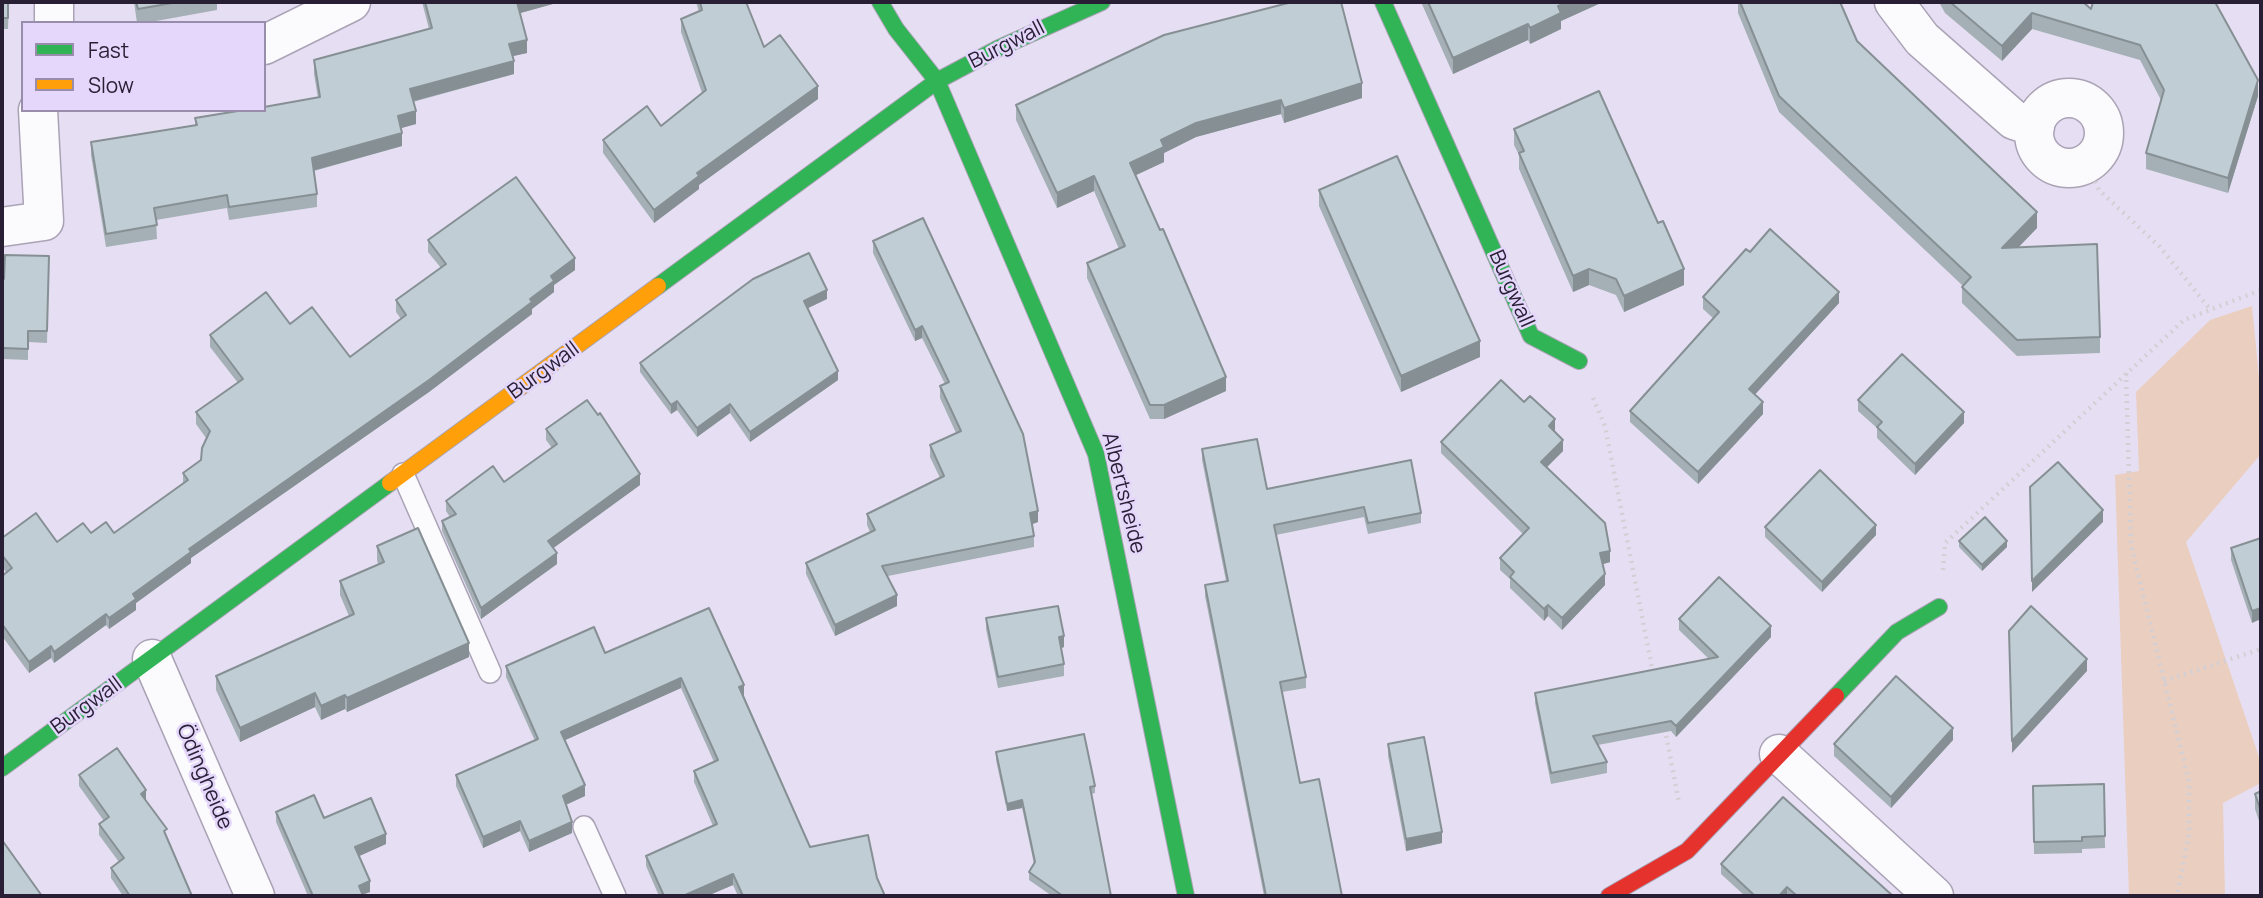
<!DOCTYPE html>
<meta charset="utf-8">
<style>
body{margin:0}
#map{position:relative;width:2263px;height:898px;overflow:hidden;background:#e6dff3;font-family:Manrope,sans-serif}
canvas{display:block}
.frame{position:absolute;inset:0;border:4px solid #281f35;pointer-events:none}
.legend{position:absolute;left:21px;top:21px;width:245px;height:91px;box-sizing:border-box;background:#e4d7fb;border:2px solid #998dac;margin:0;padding:9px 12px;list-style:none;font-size:21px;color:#281f35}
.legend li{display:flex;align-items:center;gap:14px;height:35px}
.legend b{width:35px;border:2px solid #998dac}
</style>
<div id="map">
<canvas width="2263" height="898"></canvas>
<div class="frame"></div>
<ul class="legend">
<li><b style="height:9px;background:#30b455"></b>Fast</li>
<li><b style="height:9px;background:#ff9f0a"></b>Slow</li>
</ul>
</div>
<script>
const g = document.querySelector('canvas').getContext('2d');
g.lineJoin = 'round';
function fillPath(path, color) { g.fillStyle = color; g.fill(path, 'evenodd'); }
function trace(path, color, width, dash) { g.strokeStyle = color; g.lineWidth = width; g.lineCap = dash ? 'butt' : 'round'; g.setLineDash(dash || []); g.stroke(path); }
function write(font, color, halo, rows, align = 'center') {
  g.font = font + ' Manrope,sans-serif'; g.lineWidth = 5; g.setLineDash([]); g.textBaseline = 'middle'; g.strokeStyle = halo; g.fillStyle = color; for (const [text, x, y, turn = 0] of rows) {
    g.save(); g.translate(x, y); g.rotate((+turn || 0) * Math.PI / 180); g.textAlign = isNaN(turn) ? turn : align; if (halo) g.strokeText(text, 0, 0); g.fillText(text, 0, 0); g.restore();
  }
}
fillPath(new Path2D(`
 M2252,306L2261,398V454L2186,542L2261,763V783L2223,803L2225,896H2129L2115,475L2139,471L2136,392L2210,320Z`), '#eacec0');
const lane = new Path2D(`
 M403,474L490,672
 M584,827L615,896`);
const street = new Path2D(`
 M1894,2L1922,39L2014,120L2035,127
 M54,23V2
 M264,45L351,2
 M2034 133a35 35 0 1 1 70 0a35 35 0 1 1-70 0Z
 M2,227L44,221L38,110
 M152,659L255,896
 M1779,754L1934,896`);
const fast = new Path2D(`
 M880,2L896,29L937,81L1096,454L1186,896
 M1383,2L1531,336L1579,361
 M658,286L937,81L999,48L1102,2
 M1836,696L1897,632L1939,607
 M2,768L390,483`);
const slow = new Path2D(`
 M390,483L658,286`);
const jam = new Path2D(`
 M1609,896L1687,851L1836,696`);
trace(lane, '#aaa2b5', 24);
trace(street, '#aaa2b5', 41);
trace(fast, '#aaa2b5', 18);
trace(slow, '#aaa2b5', 18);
trace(jam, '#aaa2b5', 18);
trace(new Path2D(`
 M2087,162L2099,190L2160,247L2209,308
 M2126,373L2131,545L2189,782V834L2177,896
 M1593,398L1605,426L1653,673
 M1943,570L1945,543L2184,320L2261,290
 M2164,681L2261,649
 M1665,729L1679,803`), '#d2cfd5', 4.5, [2, 5]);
trace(lane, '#fbfafd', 21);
trace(street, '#fbfafd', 38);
trace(fast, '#30b455', 16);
trace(slow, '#ff9f0a', 16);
trace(jam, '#e5322d', 16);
fillPath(new Path2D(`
 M2,2H9L8,29H2Z
 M134,2H221L217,3V10L145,23H137Z
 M422,2H560L520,13L527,53L513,56L514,74L413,102L416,124L401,128L402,146L314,171L317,194V207L229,220L227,208L156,220L157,239L106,247L91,155V142L195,125V118L318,98L314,74V60L429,29Z
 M696,2H746L764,47L818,99L699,185V189L654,223L603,153V140L661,126L702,93L681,32V19L699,12Z
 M1421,2H1603L1561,21V29L1530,44L1528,40L1453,74Z
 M1738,2H1840L1857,41L2037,228L2019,247L2100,337V353L2017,356L1962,303V287L1963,286L1779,112L1738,13Z
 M1939,2H2083L2091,9L2258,96L2228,193L2146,169V153L2161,100L2140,60L2032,29L2002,61L1945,13Z
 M1362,98L1284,123L1281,114L1196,137L1164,153V162L1135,175L1226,391L1164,419H1150L1087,278V263L1119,249L1094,191L1057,208L1016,120V105Z
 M1514,129L1684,285L1624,312L1616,295L1589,285L1573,292L1519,169V155L1514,145Z
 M1319,190L1480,357L1401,392L1319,206Z
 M428,240L575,270L554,285V292L532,309V314L429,392L191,558V563L136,603V610L109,629L106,625L54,663L51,658L29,673L2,636V576L6,572L2,567V538L57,542L91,533H114L183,483V473L201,460L206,438L196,424V412L238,383L210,347V335L290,324L350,357L401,319L396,312V300L441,268L428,252Z
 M873,241L1038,522L1032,524L1034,536V547L888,576L897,606L835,636L806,574V563L870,532L867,525V514L940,478L930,457V445L956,433L940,398V386L945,384L922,338L915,341L873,253Z
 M1750,252L1839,303L1755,394L1763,414L1698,484L1630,422V411L1714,319L1703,309V297Z
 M49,256L47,343L28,342V360L3,359V365H2V279H4Z
 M827,299L808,308L838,380L750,442L730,413L697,437L677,410L671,414L640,372V363Z
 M1858,400L1964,423L1915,475L1877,438V428L1858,411Z
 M546,429L640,485L553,548L557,564L481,619L442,531V521L450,517L446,511V501L504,482L552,448L546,440Z
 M1555,431L1554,432L1563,451L1547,467L1610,562L1603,564L1605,585L1562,630L1548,616L1544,621L1510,588V579L1500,570V558L1523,534L1441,453V442Z
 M1202,449L1267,489L1421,513V523L1368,534L1364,517L1276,535L1306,677V688L1282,692L1300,783L1342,896H1264L1205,596V585L1226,581L1202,460Z
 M1765,527L1876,535L1822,592L1765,537Z
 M2261,538L2252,623L2231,560V548Z
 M1959,541L2007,547L1982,571L1959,547Z
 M377,546L469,657L347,712L345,709L321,720L315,707L240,742L216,690V676L349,616L340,595V581L378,564L377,560Z
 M986,618L1064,647L1061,648L1064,664V676L998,688L986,629Z
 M1679,619L1771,637L1676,737L1671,731L1598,745L1607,762V773L1551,784L1535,703V693L1709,659L1679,630Z
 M605,653L744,696L810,847L877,878L885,896H738L733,885L707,896H659L646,866V856L713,826L694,782V771L714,762L681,688L565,740L585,796L566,805L572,833L529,852L520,831L483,848L456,786V775L535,741L506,677V666Z
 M1953,740L1891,808L1834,756V744Z
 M1388,744L1442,843L1406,851L1388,756Z
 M996,752L1095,786V793L1091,794L1111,896H1052L1029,880V872L1034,864L1022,808L1007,811L996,760Z
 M79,775L146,801L167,837L192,896H123L111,878V868L119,862L99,835V824L104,821L79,786Z
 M2104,784L2105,848L2082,849V853L2034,854L2033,786Z
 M2261,791V827L2255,809V794Z
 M276,812L324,818L386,844L359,856L370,892L363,894V896H308L276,822Z
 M1721,864L1893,896H1745L1721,874Z`), '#a5b0b6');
fillPath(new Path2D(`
 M517,2H560L517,14Z
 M1568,2H1603L1561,21V29L1530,44V28L1558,6Z
 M2032,13V29L2002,61V46Z
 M1528,24V40L1453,74V58Z
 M527,40V53L509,57V44Z
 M514,61V74L410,102V89Z
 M2258,80V96L2228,193V178Z
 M1362,83V98L1284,123V108Z
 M818,86V99L699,185V189L654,223V210L697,173Z
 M1281,100V114L1196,137L1164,153V162L1130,178V163L1161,140L1196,123Z
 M416,111V124L398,129V116Z
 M402,133V146L312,171V158Z
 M1094,176V191L1057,208V193Z
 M2037,212V228L2002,264V248Z
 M575,258V270L554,285V292L532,309V314L429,392L191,558V563L136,603V610L109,629V618L133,594L189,549L530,299L551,276Z
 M1589,269V285L1573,292V276Z
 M1684,269V285L1624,312V296Z
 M827,290V299L804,310V301Z
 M1839,292V303L1749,401V389Z
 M922,326V338L915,341V330Z
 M1480,341V357L1401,392V376Z
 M838,371V380L750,442V432Z
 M1226,377V391L1164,419V405Z
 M677,401V410L671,414V405Z
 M1763,402V414L1698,484V472Z
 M730,404V413L697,437V428Z
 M1964,412V423L1915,475V464Z
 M1555,419V431L1549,438V426Z
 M1563,440V451L1541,473V462Z
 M640,474V485L548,552V541Z
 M2103,510V522L2032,592V581Z
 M1038,511V522L1030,525V513Z
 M1876,525V535L1822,592V582Z
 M2007,541V547L1982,571V565Z
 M1610,551V562L1600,565V553Z
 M557,553V564L481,619V608Z
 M1605,574V585L1562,630V618Z
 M897,595V606L835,636V625Z
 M1548,605V616L1544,621V609Z
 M2261,608V619L2252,623V611Z
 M106,614V625L54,663V652Z
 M1771,626V637L1676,737V726Z
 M1064,636V647L1059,649V637Z
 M469,643V657L347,712V698Z
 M51,646V658L29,673V662Z
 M2087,659V671L2012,753V741Z
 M681,678V688L561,742V732Z
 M744,685V696L739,698V687Z
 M315,693V707L240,742V728Z
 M345,695V709L321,720V706Z
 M1953,728V740L1891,808V797Z
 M585,785V796L563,806V796Z
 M146,790V801L141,794Z
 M1022,800V808L1007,811V804Z
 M520,821V831L483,848V837Z
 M572,822V833L529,852V841Z
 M1442,832V843L1406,851V839Z
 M386,834V844L355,858V847Z
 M733,874V885L707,896H683Z
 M370,881V892L359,896V886Z
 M1787,887V896H1779Z`), '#869094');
const building = new Path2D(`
 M2,2H8V18H2Z
 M136,2H178L138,9Z
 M425,2H517L527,40L509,44L514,61L410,89L416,111L398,116L402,133L312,158L317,194L229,207L227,195L154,208L157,225L106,234L91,142L197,125L195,118L244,110H264V107L320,97L314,60L432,28Z
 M700,2H746L764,47L780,35L818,86L697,173L699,176L654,210L603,140L647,106L661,126L706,90L681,19L702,10Z
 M1292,2H1341L1362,83L1284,108L1281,100L1196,123L1161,140L1164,147L1130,163L1160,230L1163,229L1226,377L1164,405H1150L1087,263L1125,246L1094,176L1057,193L1016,105L1164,35Z
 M1428,2H1568L1558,6L1561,13L1530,28L1528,24L1453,58Z
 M1740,2H1840L1857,41L2037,212L2002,248L2097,244L2100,337L2017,340L1962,287L1971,277L1779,96Z
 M1950,2H2083L2091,9L2093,2H2215L2258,80L2228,178L2146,153L2164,90L2140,45L2032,13L2002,46Z
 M1599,91L1658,223L1663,221L1684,269L1624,296L1616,279L1589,269L1573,276L1519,153L1524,151L1514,129Z
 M1397,156L1480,341L1401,376L1319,190Z
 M516,177L575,258L551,276L554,281L530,299L532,302L429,380L189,549L191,552L133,594L136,599L109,618L106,614L54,652L51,646L29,662L2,624V576L12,568L2,555V538L36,513L57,542L83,523L91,533L106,522L114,533L188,480L183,473L201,460L202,448L210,431L196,412L243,379L210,335L266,292L290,324L312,307L350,357L406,315L396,300L446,264L428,240Z
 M923,218L1023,434L1038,511L1030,513L1034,536L882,566L897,595L835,625L806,563L875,530L867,514L944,476L930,445L961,431L940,386L949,382L922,326L915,330L873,241Z
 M1770,229L1839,292L1749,389L1763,402L1698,472L1630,411L1719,312L1703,297L1746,249L1750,252Z
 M809,253L827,290L804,301L838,371L750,432L730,404L697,428L677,401L671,405L640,363L753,279Z
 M5,255L49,256L47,331H28V349L3,348V354H2V279H4Z
 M1902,354L1964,412L1915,464L1877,427L1882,422L1858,400Z
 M1501,380L1524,402L1530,396L1555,419L1549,426L1563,440L1541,462L1605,523L1610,551L1600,553L1605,574L1562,618L1548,605L1544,609L1510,577L1514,572L1500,558L1529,528L1441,442Z
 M587,400L598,415L600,413L640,474L548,541L557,553L481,608L442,521L456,514L446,501L493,466L504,482L557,444L546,429Z
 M1257,439L1267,489L1411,460L1421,513L1368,523L1364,507L1274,525L1306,677L1280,682L1300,783L1319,779L1342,896H1266L1205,585L1228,581L1202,449Z
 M2058,462L2103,510L2032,581L2030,487Z
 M1820,470L1876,525L1822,582L1765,527Z
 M1985,517L2007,541L1982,565L1959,541Z
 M418,528L469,643L347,698L345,695L321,706L315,693L240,728L216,676L354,614L340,581L384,562L377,546Z
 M2261,538V608L2252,611L2231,548Z
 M1719,577L1771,626L1676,726L1671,721L1593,736L1607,762L1551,773L1535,693L1718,657L1679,619Z
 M1058,606L1064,636L1059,637L1064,664L998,677L986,618Z
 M2031,606L2087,659L2012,741L2009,631Z
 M709,608L744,685L739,687L810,847L868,835L877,878L885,896H743L733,874L683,896H664L646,856L717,824L694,771L718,760L681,678L561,732L585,785L563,796L572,822L529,841L520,821L483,837L456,775L538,739L506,666L594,627L605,653Z
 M1896,676L1953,728L1891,797L1834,744Z
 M1084,734L1095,786L1090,787L1111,896H1063L1029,872L1035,862L1022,800L1007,804L996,752Z
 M1424,737L1442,832L1406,839L1388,744Z
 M117,748L146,790L141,794L167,829L164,831L192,896H130L111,868L124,858L99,824L109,817L79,775Z
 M2104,784L2105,836L2082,837V841L2034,842L2033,786Z
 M2261,791V811L2255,794Z
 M314,795L324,818L371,798L386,834L355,847L370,881L359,886L363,896H313L276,812Z
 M1783,797L1893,896H1797L1787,887L1779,896H1755L1721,864Z
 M2,840L42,896H2Z`);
fillPath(building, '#c0cdd4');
trace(building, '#869094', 2);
write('21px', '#281f35', '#e4d7fb', [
 ["Burgwall",1007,45,-27],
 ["Burgwall",1511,289,66],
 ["Burgwall",544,371,-36],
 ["Albertsheide",1123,493,76],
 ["Burgwall",87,706,-36],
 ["Ödingheide",204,777,67]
]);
</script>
